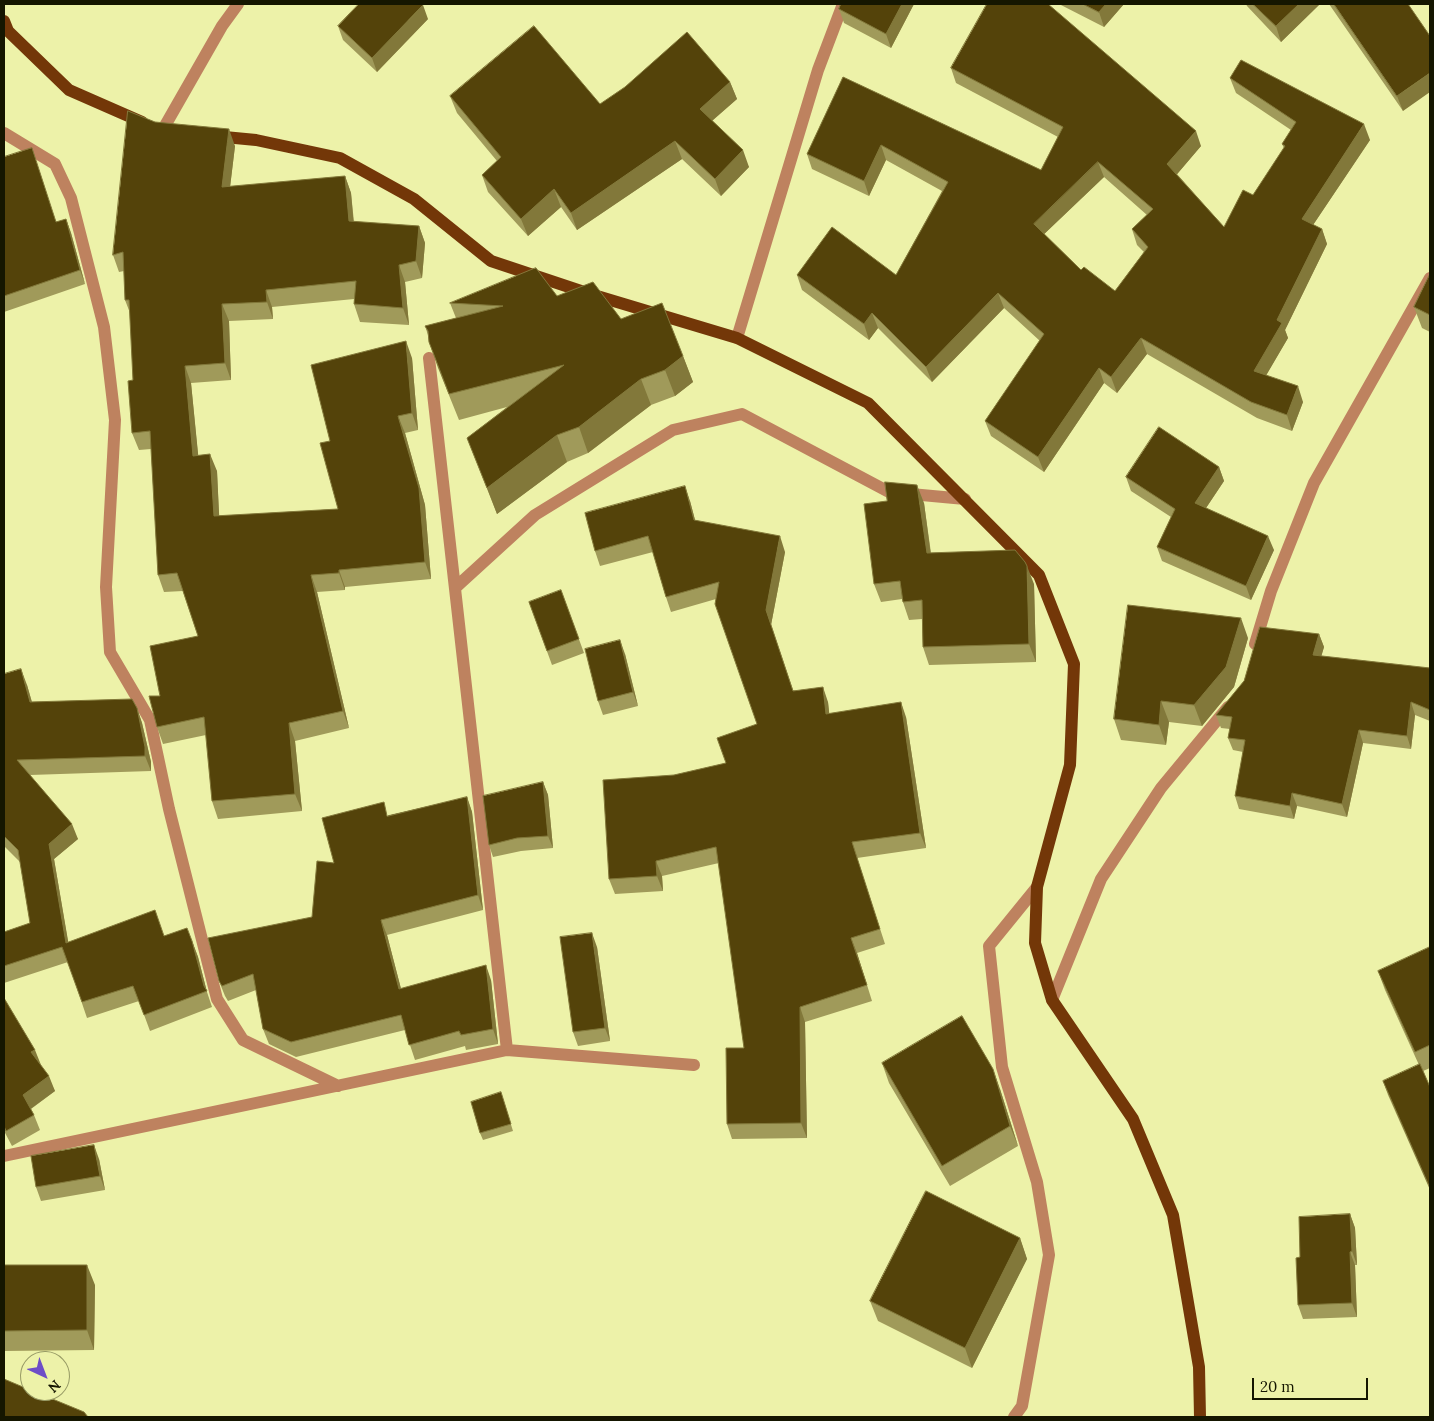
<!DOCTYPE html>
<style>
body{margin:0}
#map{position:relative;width:1434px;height:1421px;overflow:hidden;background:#edf2a9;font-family:Lora,serif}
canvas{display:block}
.frame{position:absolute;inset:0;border:5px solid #151600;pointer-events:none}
.north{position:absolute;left:20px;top:1351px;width:50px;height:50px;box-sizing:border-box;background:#edf2a9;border:1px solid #979a65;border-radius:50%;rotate:137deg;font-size:14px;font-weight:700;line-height:20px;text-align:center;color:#151600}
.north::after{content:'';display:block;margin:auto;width:18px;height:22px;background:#6e4dc7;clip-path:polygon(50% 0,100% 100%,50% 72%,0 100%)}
.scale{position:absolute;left:1252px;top:1378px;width:116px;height:22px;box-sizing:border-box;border:2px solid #151600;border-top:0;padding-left:6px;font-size:15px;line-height:18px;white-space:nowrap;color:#151600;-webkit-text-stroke:4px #edf2a9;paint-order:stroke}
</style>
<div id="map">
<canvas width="1434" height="1421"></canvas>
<div class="frame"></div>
<div class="north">N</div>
<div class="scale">20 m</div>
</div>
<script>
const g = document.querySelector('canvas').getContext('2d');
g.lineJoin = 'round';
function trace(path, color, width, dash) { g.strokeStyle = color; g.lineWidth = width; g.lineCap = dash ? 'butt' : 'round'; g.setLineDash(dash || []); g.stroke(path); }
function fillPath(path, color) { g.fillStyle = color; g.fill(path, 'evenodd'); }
trace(new Path2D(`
 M162,131L222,26L238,4
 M4,133L55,164L71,198L104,327L115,420L106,587L110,652L150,720L169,809L217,999L243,1040L338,1086
 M737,338L818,70L843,4
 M429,358L507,1050
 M455,588L535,515L673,430L742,414L889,492L965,499
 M1255,644L1271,591L1314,483L1430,278
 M1052,1000L1101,879L1161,788L1228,707
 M4,1156L507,1050L694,1065
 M1014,1417L1022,1406L1049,1255L1037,1182L1002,1067L989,946L1037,887`), '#be825f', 12);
trace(new Path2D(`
 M4,21L8,31L69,90L142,122
 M214,136L256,140L340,158L414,199L491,261L587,293L737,338L868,403L1039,575L1074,664L1070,765L1037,887L1035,943L1052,1000L1133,1119L1173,1215L1199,1367L1200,1417`), '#733708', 12);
fillPath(new Path2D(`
 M841,4H914L891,48L844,23L839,9Z
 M1059,4H1124L1104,27Z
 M1246,4H1320L1281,42L1247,6Z
 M1329,4H1408L1403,111Z
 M428,19L377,72L343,40L338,26Z
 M951,68L1201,146L1177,174L1224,227L1253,195L1284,148L1282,144L1291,130L1236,93L1230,78L1370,140L1313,225L1322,229L1327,244L1285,330L1288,338L1266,375L1303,402L1292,431L1257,418L1147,354L1117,393L1104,383L1044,472L991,436L985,421L1040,341L1004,308L932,382L878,328L869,340L802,290L797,275H896L942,191L886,160L869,196L812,169L807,154L843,77L1041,170L1058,137L956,83ZM1104,177L1147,215L1132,229L1137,245L1144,252L1115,291L1081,270L1044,234Z
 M730,82L737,99L712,121L749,167L721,196L682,159L577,230L561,207L528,236L488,192L482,175L497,161L457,113L450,96L600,104Z
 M155,122L235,146L230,187L345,176L351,193L354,222L419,226L425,243L422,278L405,282L409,325L360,322L354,304V299L272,307L273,319L229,321L231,380L191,383L198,455L217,471L219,516L338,509L330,441L412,358L418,430L405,433L425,505L431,579L345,587V590L317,592L349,728L295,741L302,811L218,819L212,801L206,735L163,744L157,727L160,696L198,636L183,591L164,592L158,575L151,449L139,450L132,433L133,380L130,313L125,300L124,271L119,272L113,255Z
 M4,157L57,222L66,219L71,233L85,284L4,312Z
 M1430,274V332L1422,328L1414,307Z
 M557,296L621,319L683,356L693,382L675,396L651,405L588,453L567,462L497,514L467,438L507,407L459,420L438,368L429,342L428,335L425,326L456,318L450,303Z
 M1219,467L1224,481L1206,508L1274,550L1251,600L1162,561L1157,547L1171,517L1131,491L1126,477Z
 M690,501L695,520L785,552L771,625L793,690L828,702L829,713L906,717L926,848L857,858L885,944L857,953L872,1001L805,1022L807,1138L732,1139L727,1124L744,1048L719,863L662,876L663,891L615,894L609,879L674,775L726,763L757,724L716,599L671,612L666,597L653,552L600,566L595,551Z
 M924,503L931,553L1034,584L1036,662L929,665L923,647L922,619L909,620L902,599L881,602L874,584Z
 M561,590L584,653L552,665L529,602Z
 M1319,634L1324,647L1321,656L1430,668V721L1415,715L1411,749L1363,743L1347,817L1297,806L1294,819L1239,809L1235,796L1243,752L1233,750L1228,738L1230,729L1221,728L1216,715L1244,681Z
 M1248,638L1234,687L1202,726L1169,722L1166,745L1121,740L1114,719Z
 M625,654L638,706L603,715L598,701Z
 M4,674L27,685L32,702L137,708L142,723L151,762V771L30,775L78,839L54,859L68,942L164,936L192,941L198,957L207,992L212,1007L150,1031L139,1001L87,1018L68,962L4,983V932L30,923L20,862L4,846Z
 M543,782L548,795L553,848L521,851L493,857L489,845Z
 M467,797L472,812L483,910L387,935L401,989L491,980L498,1044L466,1050L465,1046L415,1060L405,1030L296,1057L269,1044L263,1029L256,990L228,1001L225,996L219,981L312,917L334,863L389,815Z
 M597,947L610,1041L578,1046L573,1032Z
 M1430,947V1068L1423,1071L1430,1087V1190L1388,1095L1383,1081L1419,1065L1385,990L1378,971Z
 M4,998L55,1091L31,1109L34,1115L40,1130L12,1146L4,1131Z
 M882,1063L1000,1089L1018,1146L950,1186L889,1083Z
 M503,1099L513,1131L483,1140L480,1133Z
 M99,1159L105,1190L41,1201L36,1187Z
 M1350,1214L1355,1228L1357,1265H1355L1357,1317L1303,1319L1298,1305L1300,1257Z
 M1020,1238L1027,1259L972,1368L878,1321L870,1301Z
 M4,1265L95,1285L94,1350L4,1351Z`), '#a09a5a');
fillPath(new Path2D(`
 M902,4H914L891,48L886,34Z
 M1106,4H1124L1104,27L1099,12Z
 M1299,4H1320L1281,42L1276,26Z
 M423,5L428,19L377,72L372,58Z
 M1430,73V92L1403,111L1397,96Z
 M730,82L737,99L706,126L700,109Z
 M1364,124L1370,140L1307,234L1302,219Z
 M229,129L235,146L228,204L222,187Z
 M1196,131L1201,146L1173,179L1167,164Z
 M675,141L682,159L577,230L571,213Z
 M881,145L886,160L869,196L864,181Z
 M743,150L749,167L721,196L715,179Z
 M1098,162L1104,177L1039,239L1034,224Z
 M345,176L351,193L355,239L349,221Z
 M554,189L561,207L528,236L521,219Z
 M66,219L71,233L85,284L80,270Z
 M419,226L425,243L422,278L416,261Z
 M1322,229L1327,244L1285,330L1288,338L1260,386L1254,371L1277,320Z
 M399,265L405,282L409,325L403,308Z
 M266,290L272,307L273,319L267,302Z
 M998,293L1004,308L932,382L926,367Z
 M222,304L229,321L231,380L225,363Z
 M872,313L878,328L869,340L864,324Z
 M1141,338L1147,354L1117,393L1111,377Z
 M406,341L412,358L418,430L412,413Z
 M683,356L693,382L675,396L665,370Z
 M185,366L191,383L200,473L193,456Z
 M1099,368L1104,383L1044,472L1038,457Z
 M641,379L651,405L588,453L579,427Z
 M1298,386L1303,402L1292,431L1287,415Z
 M398,416L405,433L425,505L431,579L425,562Z
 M557,435L567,462L497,514L487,488Z
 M210,454L217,471L220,533L214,516Z
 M1219,467L1224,481L1200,517L1195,503Z
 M917,485L924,503L933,571L927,553Z
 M685,486L690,501L699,535L694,520Z
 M780,536L785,552L771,625L798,706L766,610Z
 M1268,536L1274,550L1251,600L1246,586Z
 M1027,566L1034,584L1036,662L1029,644Z
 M339,570L345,587V590L339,573Z
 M311,575L317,592L349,728L343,711Z
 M1241,618L1248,638L1234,687L1202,726L1194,705Z
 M1319,634L1324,647L1318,668L1313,655Z
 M620,640L625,654L638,706L633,692Z
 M21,669L27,685L36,717L30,702Z
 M823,687L828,702L831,729L826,714Z
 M1161,701L1169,722L1166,745L1159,725Z
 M901,702L906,717L926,848L920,833Z
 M1411,702L1415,715L1411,749L1407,736Z
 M137,708L142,723L151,762V771L145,756Z
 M289,723L295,741L302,811L295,794Z
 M1359,730L1363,743L1347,817L1342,804Z
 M543,782L548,795L553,848L548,836Z
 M1292,793L1297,806L1294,819L1290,806Z
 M467,797L472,812L483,910L478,895Z
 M72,824L78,839L54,859L71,958L66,943L49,844Z
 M656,861L662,876L663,891L657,876Z
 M381,920L387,935L405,1004L399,989Z
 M592,933L597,947L610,1041L605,1028Z
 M851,938L857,953L872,1001L867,985Z
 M192,941L198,957L207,992L204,986Z
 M486,965L491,980L498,1044L493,1029Z
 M800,1007L805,1022L807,1138L801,1123Z
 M35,1050L41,1065L31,1052Z
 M993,1069L1000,1089L1018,1146L1010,1126Z
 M49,1076L55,1091L29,1110L23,1095Z
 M94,1145L99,1159L105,1190L100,1176Z
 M1350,1214L1355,1228L1357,1265L1352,1251Z
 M1020,1238L1027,1259L972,1368L965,1348Z
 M1350,1252L1355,1265L1357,1317L1352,1303Z
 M87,1265L95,1285L94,1350L87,1330Z`), '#82783a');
const building = new Path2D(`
 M359,4H422L423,5L372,58L338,26Z
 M841,4H902L886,34L839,9Z
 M987,4H1048L1196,131L1167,164L1224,227L1243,190L1253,195L1285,146L1282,144L1296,122L1230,78L1241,60L1364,124L1302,219L1322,229L1277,320L1282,323L1254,371L1298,386L1287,415L1251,402L1141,338L1111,377L1099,368L1038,457L985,421L1044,334L998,293L926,367L872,313L864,324L797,275L832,227L896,275L948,182L881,145L864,181L807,154L843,77L1041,170L1063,127L951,68ZM1098,162L1153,209L1132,229L1148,247L1115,291L1084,267L1081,270L1034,224Z
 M1083,4H1106L1099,12Z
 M1253,4H1299L1276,26Z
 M1334,4H1408L1430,36V73L1397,96Z
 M534,26L600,104L625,87L687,32L730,82L700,109L743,150L715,179L675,141L571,213L554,189L521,219L482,175L501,157L450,96Z
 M128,111L155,122L229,129L222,187L345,176L349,221L419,226L416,261L399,265L403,308L354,304L356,281L266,290L267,302L222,304L225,363L185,366L193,456L210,454L214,516L338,509L320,443L330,441L311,365L406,341L412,413L398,416L419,488L425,562L339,570V573L311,575L343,711L289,723L295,794L212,801L204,717L157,727L149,696H160L150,646L198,636L177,573L158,575L150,431L132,433L128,381L133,380L129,300H125L123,252L113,255Z
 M32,148L56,222L66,219L80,270L4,296V157Z
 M536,268L557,296L593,282L621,319L662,303L683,356L665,370L641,379L579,427L557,435L487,488L467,438L564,365L449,394L429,342L428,331L425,326L503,306L450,303Z
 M1430,274V315L1414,307Z
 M1159,427L1219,467L1195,503L1268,536L1246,586L1157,547L1175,509L1126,477Z
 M885,482L917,485L927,553L1015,550L1025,562L1027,566L1029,644L923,647L922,600L903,602L900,581L874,584L864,504L887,501Z
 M685,486L694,520L780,536L766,610L793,691L823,687L826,714L901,702L920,833L852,842L880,929L851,938L867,985L800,1007L801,1123L727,1124L726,1048H744L716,847L656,861L657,876L609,879L603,780L674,775L726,763L717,738L757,724L715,604L719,582L666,597L648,536L595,551L585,513Z
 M561,590L579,639L547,651L529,602Z
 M1128,605L1241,618L1226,667L1194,705L1161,701L1159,725L1114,719Z
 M1260,627L1319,634L1313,655L1430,668V710L1411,702L1407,736L1359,730L1342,804L1292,793L1290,806L1235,796L1245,740L1228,738L1232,717L1216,715L1244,681Z
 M620,640L633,692L598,701L585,649Z
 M21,669L30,702L132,699L137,708L145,747V756L17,760L72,824L49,844L66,943L155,910L164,936L187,928L192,941L204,986L207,991L144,1015L133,986L82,1002L62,947L4,966V932L30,923L18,850L4,836V674Z
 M543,782L548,836L517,838L489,845L483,796Z
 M467,797L478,895L381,920L399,989L486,965L493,1029L461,1035L459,1031L409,1045L401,1015L291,1042L263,1029L253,974L222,986L219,981L208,938L312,917L317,861L334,863L322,818L384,802L387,816Z
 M592,933L605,1028L573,1032L560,937Z
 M1430,947V1045L1415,1052L1378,971Z
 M4,998L35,1050L31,1052L49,1076L23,1095L34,1115L6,1131L4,1126Z
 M962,1016L993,1069L1010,1126L942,1166L882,1063Z
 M1420,1064L1430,1087V1188L1383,1081Z
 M501,1092L511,1124L480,1133L471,1102Z
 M94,1145L100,1176L36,1187L31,1156Z
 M926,1191L1020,1238L965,1348L870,1301Z
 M1350,1214L1352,1251L1350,1252L1352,1303L1298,1305L1296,1258L1300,1257L1299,1217Z
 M4,1265H87V1330L4,1331Z
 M4,1379L30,1390V1391H33L84,1412L88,1417H4Z`);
fillPath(building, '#54430a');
trace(building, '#82783a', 1);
</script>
